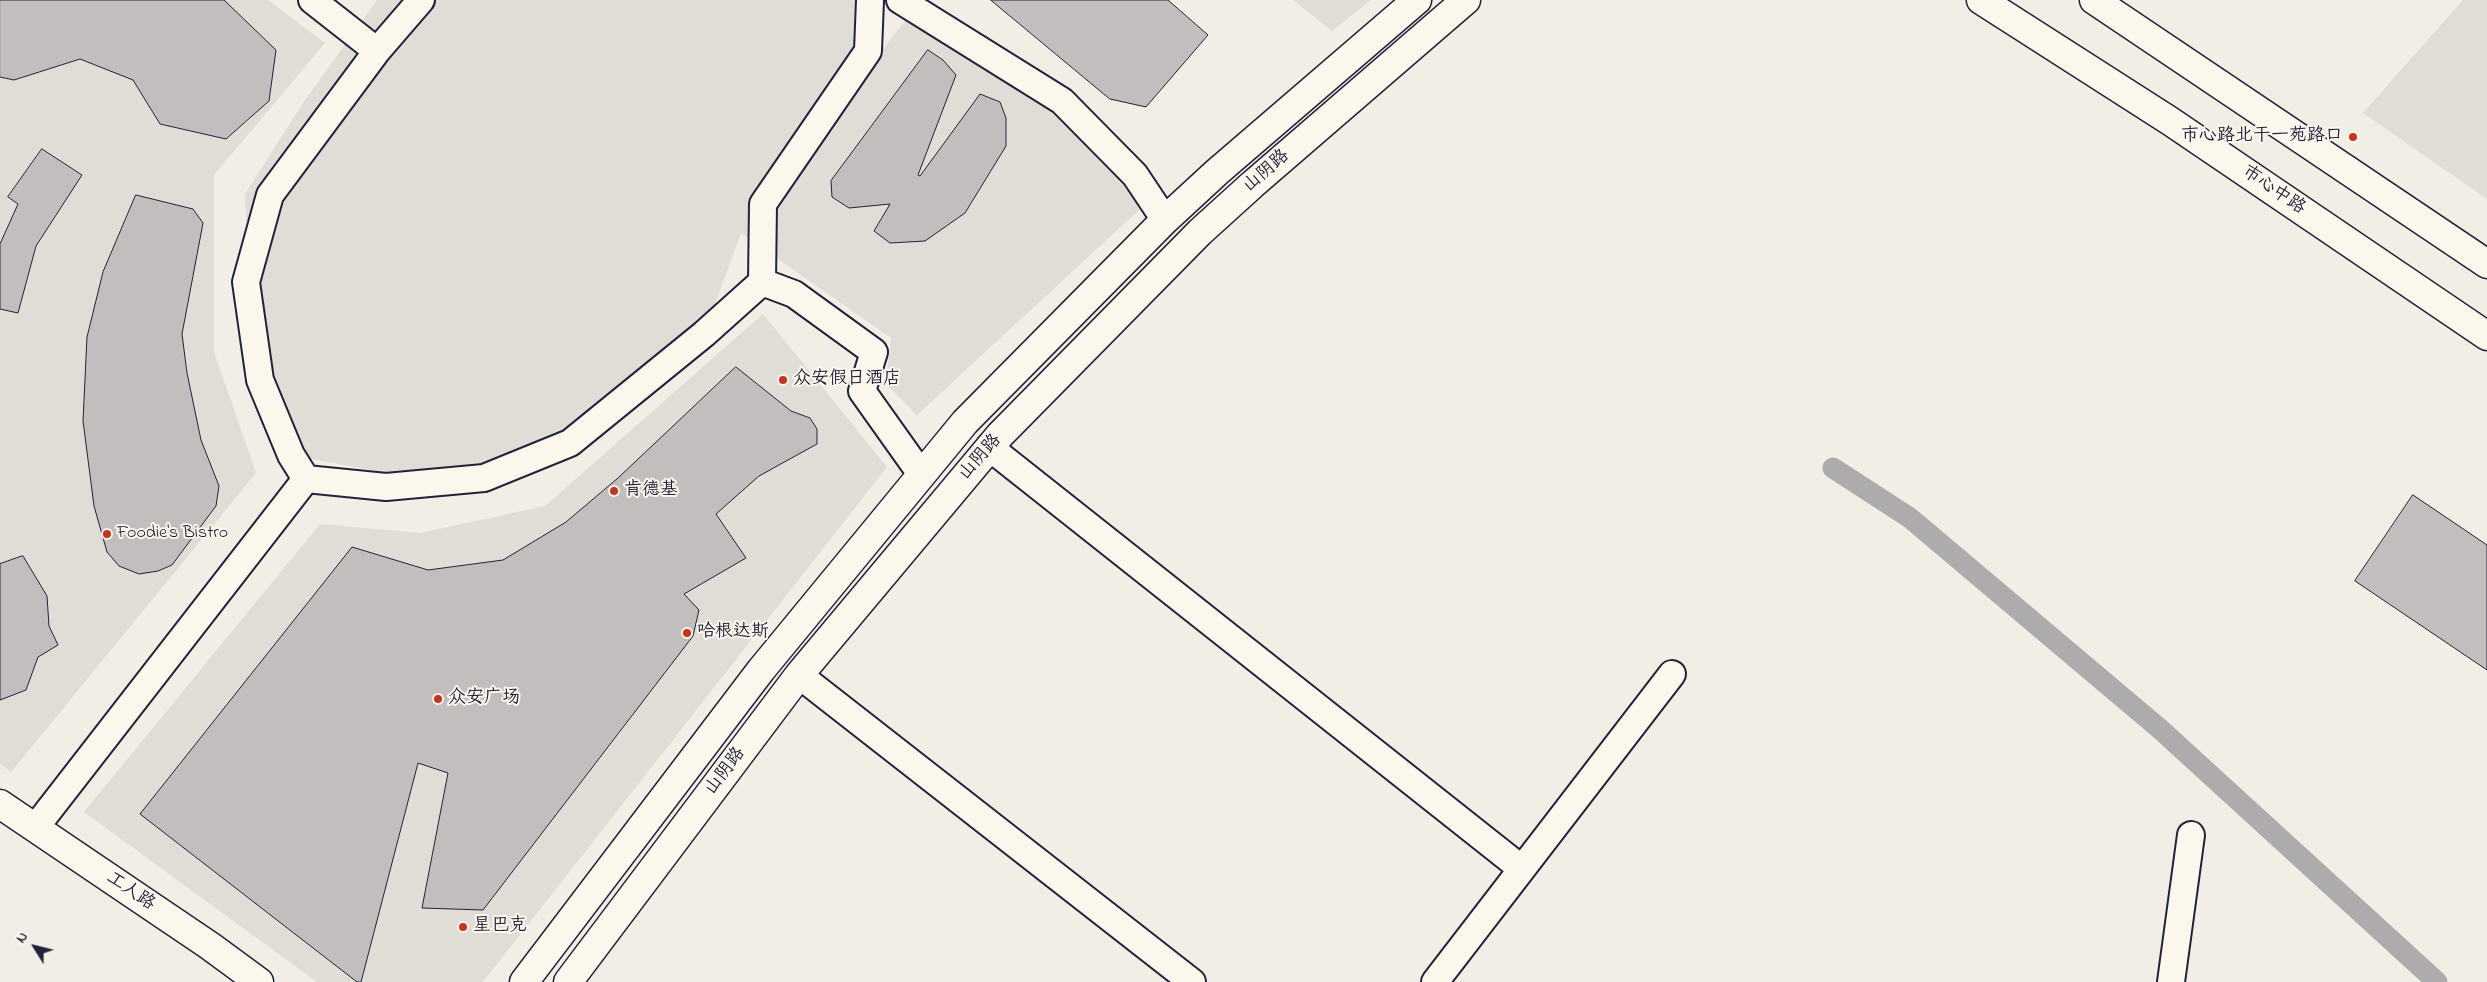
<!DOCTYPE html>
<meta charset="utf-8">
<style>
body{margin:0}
#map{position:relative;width:2487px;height:982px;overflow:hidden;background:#f2eee5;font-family:"Indie Flower",sans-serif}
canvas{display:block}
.north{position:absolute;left:10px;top:922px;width:50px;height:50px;-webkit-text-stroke:4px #fbf7ec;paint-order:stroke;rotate:306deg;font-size:14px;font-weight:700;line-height:20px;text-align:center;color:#22223b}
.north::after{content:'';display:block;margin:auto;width:18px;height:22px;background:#22223b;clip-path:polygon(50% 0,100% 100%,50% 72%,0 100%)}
</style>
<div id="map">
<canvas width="2487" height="982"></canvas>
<div class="north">N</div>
</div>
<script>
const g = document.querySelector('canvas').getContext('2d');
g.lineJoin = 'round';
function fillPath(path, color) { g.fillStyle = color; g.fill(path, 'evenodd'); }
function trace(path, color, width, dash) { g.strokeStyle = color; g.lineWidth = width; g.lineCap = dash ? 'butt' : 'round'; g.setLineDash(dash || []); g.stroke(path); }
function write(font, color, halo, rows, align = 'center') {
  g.font = font + ' "Indie Flower","LXGW WenKai TC",sans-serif'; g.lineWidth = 4; g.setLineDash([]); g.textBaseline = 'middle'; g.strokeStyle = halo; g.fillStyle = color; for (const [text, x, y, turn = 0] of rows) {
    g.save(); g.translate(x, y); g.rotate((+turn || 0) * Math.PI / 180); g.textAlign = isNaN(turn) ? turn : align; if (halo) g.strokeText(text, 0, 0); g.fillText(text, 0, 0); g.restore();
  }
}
fillPath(new Path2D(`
 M0,0H268L325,43L214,175V352L256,473L11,772L0,764Z
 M377,0H887L876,52L770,195L914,9L1100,139L1151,199L917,415L886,384L891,338L741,233L704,334L572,427L435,482L291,455L251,315L245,194L303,103Z
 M1293,0H1371L1332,31Z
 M2463,0H2487V199L2363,113Z
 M763,314L887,467L483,982H317L84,812L320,524L420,533L545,506Z`), '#e0dcd6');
trace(new Path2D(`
 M1833,468L1910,518L2160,729L2437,982`), '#aeabad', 21);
const building = new Path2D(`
 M0,0H224L276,50L269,101L226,139L160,124L133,80L80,59L14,80L0,77Z
 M991,0H1168L1208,35L1146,107L1110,99Z
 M928,50L943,60L956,75L918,175L920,176L980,94L1000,102L1006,118V146L965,213L925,241L890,243L874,231L890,204L849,208L832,197L831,181Z
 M42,149L82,175L36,246L18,313L0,309V244L18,204L8,197Z
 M136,195L193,209L203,223L182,334L187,373L201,440L219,486L216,506L172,565L158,571L139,574L119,566L107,552L94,506L83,421L87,337L103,272Z
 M736,367L791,411L810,418L817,429V444L759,476L716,514L746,558L684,594L699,610L693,636L483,910L422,908L448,773L418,763L361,982H357L140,814L352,547L428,570L503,560L566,522L618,478Z
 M2413,495L2487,545V670L2355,581Z
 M23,556L47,596L49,626L58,645L38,657L26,690L0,700V564Z`);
fillPath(building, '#c2bebe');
trace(building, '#22223b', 1);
const minor = new Path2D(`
 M900,0L1062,101L1135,175L1165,220
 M377,51L421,0
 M762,282L763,204L868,51L870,0
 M989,447L1522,869
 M306,479L386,487L484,478L570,443L704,334L762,282L794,294L874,352L862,391L921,474
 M306,479L291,455L260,380L246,282L270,195L377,51L312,0
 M799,675L1192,982
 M35,828L306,479
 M1435,982L1672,674
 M2171,982L2191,835`);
const major = new Path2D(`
 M1981,0L2170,121L2487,336
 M2094,0L2487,264
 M0,804L210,946L259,982
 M524,982L761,670L965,422L1165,220L1217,172L1417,0
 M568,982L799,675L1000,435L1200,232L1253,184L1466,0`);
trace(minor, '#22223b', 30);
trace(major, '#22223b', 31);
trace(minor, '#fbf7ec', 26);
trace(major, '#fbf7ec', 28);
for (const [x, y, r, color] of [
 [2353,137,5,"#c8321e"],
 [783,380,5,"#c8321e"],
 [614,491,5,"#c8321e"],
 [107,534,5,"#c8321e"],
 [687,633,5,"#c8321e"],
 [438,699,5,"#c8321e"],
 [463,927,5,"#c8321e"]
]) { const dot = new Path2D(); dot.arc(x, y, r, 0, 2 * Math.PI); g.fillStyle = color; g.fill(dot); trace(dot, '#fbf7ec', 2); }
write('18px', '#22223b', '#fbf7ec', [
 ["市心路北干一苑路口",2343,137,"right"],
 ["众安假日酒店",793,380],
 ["肯德基",624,491],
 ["Foodie's Bistro",117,534],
 ["哈根达斯",697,633],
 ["众安广场",448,699],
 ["星巴克",473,927]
], 'left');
write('18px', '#22223b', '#fbf7ec', [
 ["山阴路",1267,172,-41],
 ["市心中路",2273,191,34],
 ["山阴路",981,458,-49],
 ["山阴路",726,772,-53],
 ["工人路",130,892,34]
]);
</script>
